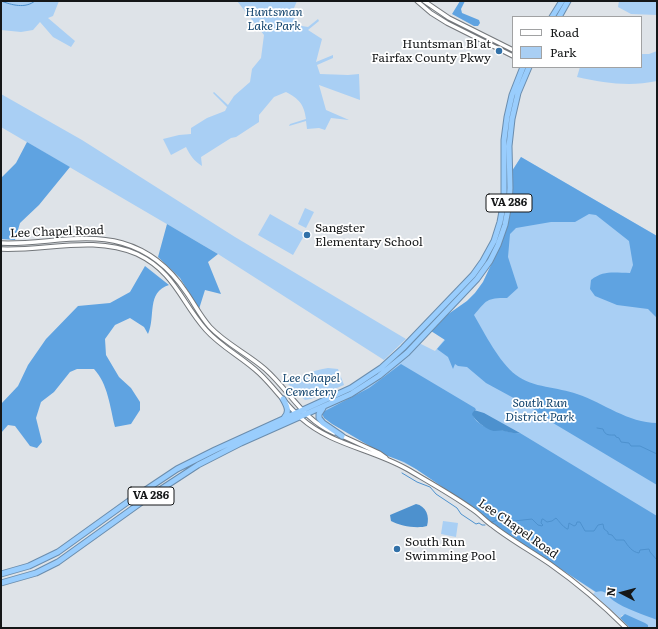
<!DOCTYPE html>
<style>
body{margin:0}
#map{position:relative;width:658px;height:629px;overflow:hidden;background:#dee3e8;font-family:Literata,serif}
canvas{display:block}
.frame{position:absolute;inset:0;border:2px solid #151718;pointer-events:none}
.legend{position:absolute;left:512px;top:16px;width:130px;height:52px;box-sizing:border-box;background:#fff;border:1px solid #a1a2a3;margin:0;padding:5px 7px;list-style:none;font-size:12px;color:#151718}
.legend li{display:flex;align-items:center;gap:8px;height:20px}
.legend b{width:20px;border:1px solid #a1a2a3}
.north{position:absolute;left:602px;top:573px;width:40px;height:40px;-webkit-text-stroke:3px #fff;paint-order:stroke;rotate:276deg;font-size:11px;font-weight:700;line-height:16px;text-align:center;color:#151718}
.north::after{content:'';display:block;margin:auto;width:14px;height:18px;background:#151718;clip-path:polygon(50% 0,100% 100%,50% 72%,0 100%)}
</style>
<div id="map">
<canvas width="658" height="629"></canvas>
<div class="frame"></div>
<ul class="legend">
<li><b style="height:5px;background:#fff"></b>Road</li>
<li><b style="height:11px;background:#a9cff4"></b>Park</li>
</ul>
<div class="north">N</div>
</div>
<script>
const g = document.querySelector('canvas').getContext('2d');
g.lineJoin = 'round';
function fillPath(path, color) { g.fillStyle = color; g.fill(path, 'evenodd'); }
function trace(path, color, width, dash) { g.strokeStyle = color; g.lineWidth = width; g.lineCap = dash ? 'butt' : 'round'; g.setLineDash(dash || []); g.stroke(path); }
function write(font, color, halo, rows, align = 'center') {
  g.font = font + ' Literata,serif'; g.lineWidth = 3.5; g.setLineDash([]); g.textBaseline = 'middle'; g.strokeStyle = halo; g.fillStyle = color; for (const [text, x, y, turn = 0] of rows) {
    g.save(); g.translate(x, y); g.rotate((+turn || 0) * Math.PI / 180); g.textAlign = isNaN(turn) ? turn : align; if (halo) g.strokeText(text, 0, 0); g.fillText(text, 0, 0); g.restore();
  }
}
fillPath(new Path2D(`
 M1,1H59L53,16L48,18L75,41L71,47L53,37L40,22L33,30L21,32L1,30Z
 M237,1H297L291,15L302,26L308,27L318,19L319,21L308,30L322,39L316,62L333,55V58L317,65L320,74L348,75L359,74L360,100L319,85L326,110L349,120L331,118L325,130L319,128L307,129L306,121L289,126L290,124L306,119C304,104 299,99 286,92L274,97L259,115V122L236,137L231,138L201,157L202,166C194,161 190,155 186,147L171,155L163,139L179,135L191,134V128L207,118L225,111L227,107L213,93L214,92L228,105L234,96L250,82L252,69L261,58L264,35Z
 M619,1H657V15L631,14L618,7Z
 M657,51V81C629,87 605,83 577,77L580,67H641V54H649Z
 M1,94L82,140L235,237L406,339L384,360L218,254L1,127Z
 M521,157L657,236V628H648L622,615L620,618L593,594L595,592L511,536L475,509L416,469L363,442L310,405L353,385L387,366L415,341L435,351L444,340L447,315L467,301L475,293L483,282L499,248L505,233L510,212L513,188L512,171Z
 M305,208L314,212L306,228L298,224Z
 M270,214L305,234L293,255L258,235Z
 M328,368L338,369L344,385L311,399L305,400L288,384C301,376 313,370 328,368Z
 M443,521L458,523L456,537L441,534Z`), '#a9cff4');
fillPath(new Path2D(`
 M460,1H465L461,9L462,13L479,20L480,23L478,26H474L452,14Z
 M27,142L70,167L39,205L20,223L15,240L1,239V178L16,163Z
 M521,157L657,236V318L648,309L617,305L595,296L590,289L591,280C604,270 614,273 630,273L633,265L629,241L596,215L589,214L575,222H551L516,228L510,234L508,257L518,288L507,298C486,298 487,300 474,315C485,334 499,362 516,375C533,388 558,387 577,394C604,403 628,423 657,423V485L543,417L532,408L486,383L467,367L458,366L455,364L453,369L448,357L437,349L445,340L431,331L447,315L467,301L475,293L483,282L499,248L505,233L510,212L513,188L512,171Z
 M167,224L218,254L208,262L221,294L205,290L199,309L180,278L158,257Z
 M145,266L169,285C146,292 156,317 148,334L144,327L130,318L115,325L105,339L106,355L119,377L131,388L140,402V410L131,424L115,427C110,407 108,384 94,369H77L70,372L54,392L41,402L36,418L42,442L37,448L30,446L15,426L8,425L1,433V404L18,386L28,365L46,339L78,306L110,303L130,292Z
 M401,364L475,408L476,410H474C470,419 481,425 488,428C492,430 497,429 501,430C507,431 513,434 520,433L657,516V620C645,615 623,608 614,601C606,596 607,589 596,592L501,530L475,509L416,469L404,462L385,455L332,424L324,418L322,414L323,412L369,388Z
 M625,614L645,623L648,625V628H630L620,618Z`), '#5fa3e1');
fillPath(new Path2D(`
 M474,410L484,413L520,433C514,434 509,432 504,431C500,430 498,431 495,431C488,431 474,420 472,414Z
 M416,504C426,506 430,516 427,526C417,529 400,526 391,521L390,515Z`), '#4d91ce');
trace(new Path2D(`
 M1,1C12,5 25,9 35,1
 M597,428L603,429C605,436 610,435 615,435L616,437L619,438L621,442L629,443L631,446H640L657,454
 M402,473L417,482L430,487L436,494L457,508L461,514L476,524L479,523L482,525H485
 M492,522L500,519H507L514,521L532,519L538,525L542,526L543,525L541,523L542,519H543L547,522L552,521L556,518C559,521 562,526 567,529H568L569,523L574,526L576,525L577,522H580L585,531H594L598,525L603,524L604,529L608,532V534L612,535L616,540H624C628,546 632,552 639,553L640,550L649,549L650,552L657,560`), '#4d91ce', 1);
const secondary = new Path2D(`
 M417,1L431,13L447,23L513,56
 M424,1L449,18L513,50
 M1,243C40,245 84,232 122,243C150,251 170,268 186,292C194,303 200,316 210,327C226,344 248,354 265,369C290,391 302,419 334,433
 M1,249C46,251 94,235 137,254C175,272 181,302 206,330C221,347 242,357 259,373C274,387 285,404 301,418C331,445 372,449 407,469C429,482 451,494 472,509C480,514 485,521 493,526C511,540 531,551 550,564C577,583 603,605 626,628
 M340,435L379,453L386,458`);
const highway = new Path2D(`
 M552,17L562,1
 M559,17L568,1
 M283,399C287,406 290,412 284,418
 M323,408L319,414V418L323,423L342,436
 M1,574L29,566L58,552L129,501L177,469L215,450L351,388L381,368L403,348L473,275L483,261L494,241L500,222L504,201V140L507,117L512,95L523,67
 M1,583L36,573L58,562L146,499L198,465L241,443L351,394L379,376L407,353L477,279L490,261L498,245L505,225L509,204L510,188L509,146L512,119L518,93L529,67`);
trace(secondary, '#73777b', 5.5);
trace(highway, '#6b8dad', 7);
trace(secondary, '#fff', 3.5);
trace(highway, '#99cdfd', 5);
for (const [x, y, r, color] of [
 [499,51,4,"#3271a8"],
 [307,235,4,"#3271a8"],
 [397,549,4,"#3271a8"]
]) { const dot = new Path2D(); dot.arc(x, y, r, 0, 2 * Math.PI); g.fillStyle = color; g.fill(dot); trace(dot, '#fff', 1.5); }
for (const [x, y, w] of [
 [509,203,46],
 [151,496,46]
]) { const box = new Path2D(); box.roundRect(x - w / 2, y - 9, w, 18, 3); g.fillStyle = '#fff'; g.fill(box); trace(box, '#151718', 1); }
write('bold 11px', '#151718', null, [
 ["VA 286",509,203],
 ["VA 286",151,496]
]);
write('italic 12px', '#15466f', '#fff', [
 ["Huntsman",274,12],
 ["Lake Park",274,26],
 ["Lee Chapel",311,378],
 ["Cemetery",311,392],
 ["South Run",540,403],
 ["District Park",540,417]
]);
write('12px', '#151718', '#fff', [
 ["Huntsman Bl at",491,44,"right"],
 ["Fairfax County Pkwy",491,58,"right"],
 ["Sangster",315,228],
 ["Elementary School",315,242],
 ["South Run",405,542],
 ["Swimming Pool",405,556]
], 'left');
write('12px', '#151718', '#fff', [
 ["Lee Chapel Road",57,232,-2],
 ["Lee Chapel Road",518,529,35]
]);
</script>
